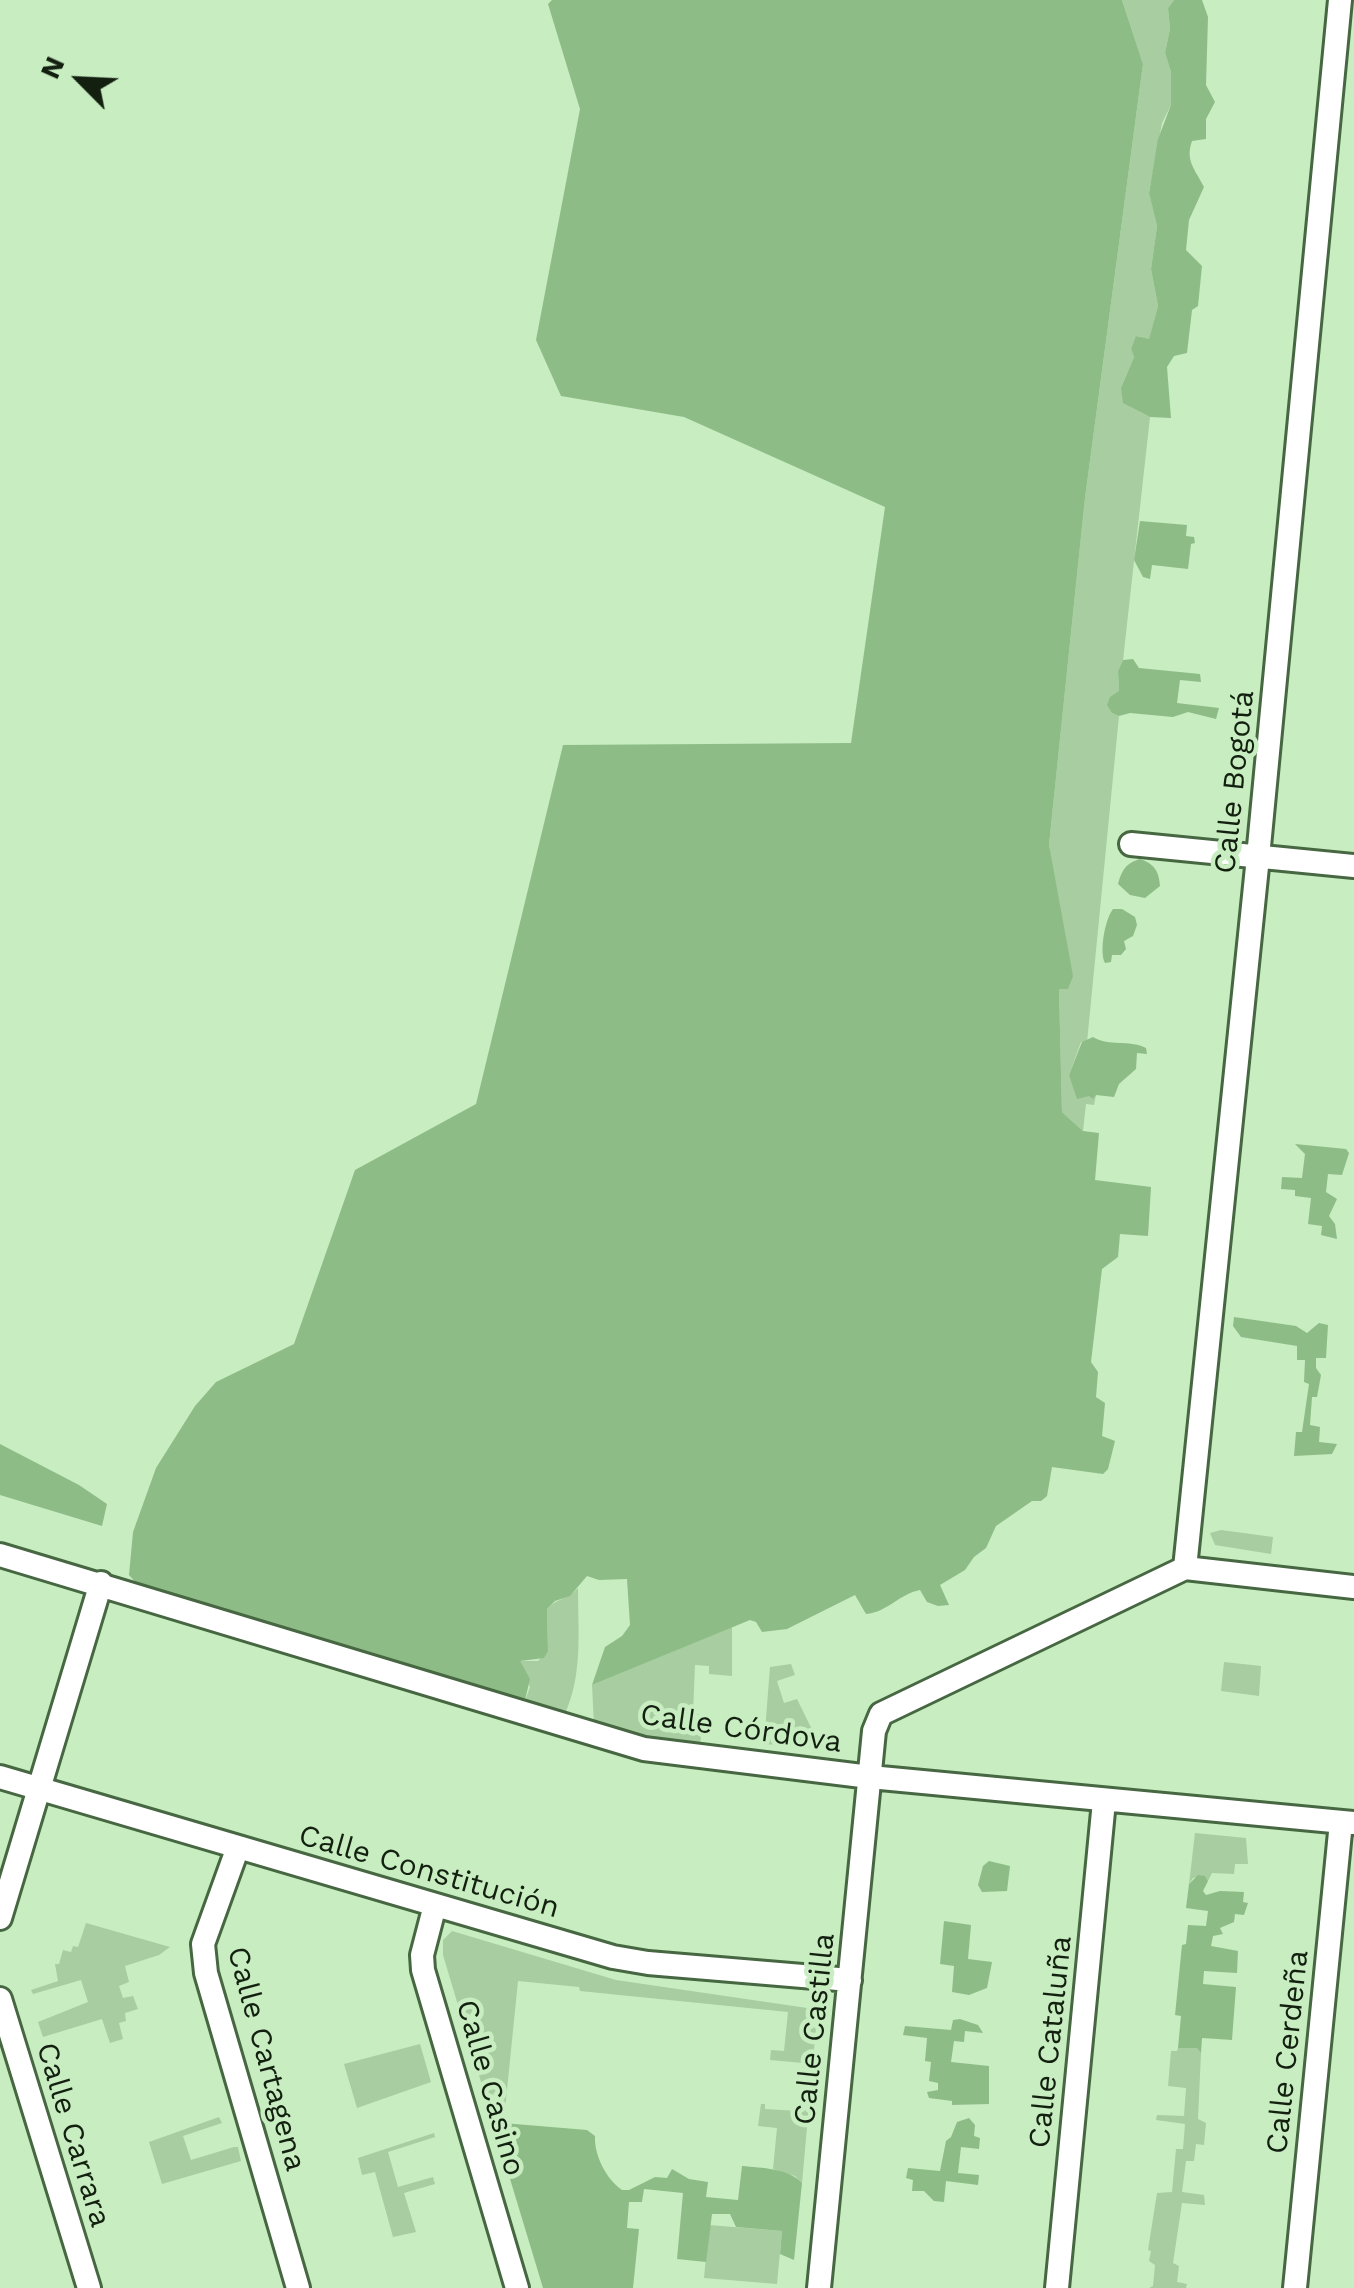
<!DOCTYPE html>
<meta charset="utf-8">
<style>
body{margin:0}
#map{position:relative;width:1354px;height:2288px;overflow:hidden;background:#c7edc1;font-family:"Work Sans",sans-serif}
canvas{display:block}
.north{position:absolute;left:30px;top:30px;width:100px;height:100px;-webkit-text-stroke:8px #c7edc1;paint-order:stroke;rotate:294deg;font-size:28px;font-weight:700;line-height:40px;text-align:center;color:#132010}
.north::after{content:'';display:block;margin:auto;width:35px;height:45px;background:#132010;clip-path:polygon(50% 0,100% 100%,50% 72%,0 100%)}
</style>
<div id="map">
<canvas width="1354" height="2288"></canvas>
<div class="north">N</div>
</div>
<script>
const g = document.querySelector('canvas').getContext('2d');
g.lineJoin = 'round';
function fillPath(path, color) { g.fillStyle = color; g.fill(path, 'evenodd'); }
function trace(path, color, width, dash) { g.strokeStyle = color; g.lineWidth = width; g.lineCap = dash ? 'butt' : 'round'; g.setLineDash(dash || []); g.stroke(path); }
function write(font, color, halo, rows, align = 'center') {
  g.font = font + ' "Work Sans",sans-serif'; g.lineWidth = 9; g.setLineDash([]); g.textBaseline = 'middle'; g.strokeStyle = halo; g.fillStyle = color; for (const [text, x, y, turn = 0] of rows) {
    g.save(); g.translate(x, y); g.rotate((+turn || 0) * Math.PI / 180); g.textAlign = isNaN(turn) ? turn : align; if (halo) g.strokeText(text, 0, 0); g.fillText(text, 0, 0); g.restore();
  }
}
fillPath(new Path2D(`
 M1122,0H1174L1168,8L1170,29L1165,53L1171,72V105L1162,123L1149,192L1157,226L1151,269L1158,306L1149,340L1137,336L1131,349L1134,357L1121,388L1131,407L1150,417L1123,660L1118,671L1119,691L1112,713L1119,716L1087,1042H1081L1069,1075L1089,1096L1096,1095L1094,1105L1086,1104L1083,1131L1062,1112L1059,989H1068L1049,845L1085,498L1143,64Z
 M1221,1530L1273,1537L1271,1554L1215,1545L1210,1533Z
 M578,1588C578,1633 583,1675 564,1716L524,1704L530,1687L519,1661H538L548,1650L547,1609C556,1599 568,1599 578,1588Z
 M732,1627V1676L709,1674V1666L695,1665L693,1713L704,1715L700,1744L650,1740L594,1725L592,1685Z
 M1224,1662L1261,1666L1259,1696L1221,1691Z
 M791,1664L795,1675L777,1681L784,1703L797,1699L821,1748L764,1744L770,1667Z
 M1195,1833L1246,1838L1248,1864H1235L1234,1874L1212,1873L1208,1881L1205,1876L1193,1878L1189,1884Z
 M86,1923L170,1947L159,1955L125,1966L129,1982L119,1986L123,1998L133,1996L138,2009L125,2013L126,2021L119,2023L123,2039L110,2043L102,2019L43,2037L38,2022L88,2002L81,1980L33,1994L31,1990L58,1981L55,1964H59L63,1950L71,1952L73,1946L78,1947Z
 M452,1931L616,1980L814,2009L817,2016L802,2183L795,2176L773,2169L777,2128L758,2126L761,2104H765V2109L798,2111L803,2063L770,2060L771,2050L784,2051L788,2012L580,1991L579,1987L518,1981L501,2149L443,1955V1940Z
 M420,2044L431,2082L357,2108L344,2064Z
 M1178,2048H1198L1201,2053L1198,2119L1206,2123L1204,2145L1196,2144L1194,2161H1186L1182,2192L1204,2195L1205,2205L1182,2203L1173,2263L1179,2266L1177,2282L1187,2284L1186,2288H1149L1153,2286L1155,2265L1149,2261L1151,2251L1148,2250L1157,2193L1172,2192L1176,2149H1183L1185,2124L1156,2120L1157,2115L1184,2116L1186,2088L1168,2086L1171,2051H1177Z
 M219,2117L222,2123L183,2136L191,2160L234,2147H238L241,2161L162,2184L149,2142Z
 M434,2133L435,2137L388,2152L398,2187L433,2177L435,2184L404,2193L416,2232L393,2237L375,2172L362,2175L358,2158Z
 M709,2225L782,2231L777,2284L704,2278Z`), '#a7cda0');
fillPath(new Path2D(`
 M552,0H1122L1143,64L1085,498L1049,845L1073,976L1068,989H1059L1062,1112L1083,1131L1099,1133L1095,1180L1151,1187L1148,1236L1120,1234L1118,1257L1102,1269L1091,1362L1098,1372L1096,1397L1105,1403L1102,1436L1115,1441L1108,1469L1103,1474L1052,1467L1047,1496L1041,1501H1032L996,1526L986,1548L974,1557L965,1570L940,1585L949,1605L938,1606L927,1602L920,1590C899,1594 888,1612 866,1614L855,1595L787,1629L762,1632L756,1622L750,1620L592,1685L605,1647L622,1636L630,1625L627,1579L599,1580L587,1576L570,1596L555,1601L547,1609L548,1651L544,1658L520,1661L530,1679L525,1700L136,1583L129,1575L133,1532L156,1468L195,1406L216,1382L294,1344L355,1170L476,1104L563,745L851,743L885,507L684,417L561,396L536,340L580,109L548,4Z
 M1174,0H1202L1208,17L1206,85L1215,102L1206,119V139L1192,141C1185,161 1195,169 1204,187L1189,220L1186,250L1202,266L1198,306L1192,310L1187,353L1174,356L1167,367L1171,418L1150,417L1123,403L1121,388L1134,357L1131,349L1136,336L1149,339L1158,306L1151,269L1157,226L1149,193L1158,139L1171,105V72L1165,53L1170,29L1168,8Z
 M1140,521L1187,525L1186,536L1194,537L1195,543L1191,544L1188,569L1152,565L1150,579L1143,577L1134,560Z
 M1133,659L1139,668L1200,674L1201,682L1180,680L1177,703L1219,708L1216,719L1188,712L1173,717L1130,713L1119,716L1112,713L1107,705L1110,697L1119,691L1118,671L1123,660Z
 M1140,859C1155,864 1159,872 1160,886L1145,898L1130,895L1118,884C1122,870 1126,863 1140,859Z
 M1113,909H1122L1135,917L1137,925L1133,936L1124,941L1126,949L1121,955H1112L1111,962L1105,963C1099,952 1105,919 1113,909Z
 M1093,1037C1110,1047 1128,1039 1146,1048L1147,1054L1137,1053L1136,1069L1119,1084L1114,1097L1096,1095L1093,1099L1089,1096L1077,1099L1069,1075L1082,1042Z
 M1295,1144L1346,1149L1349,1153L1342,1175L1328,1174L1326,1192L1337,1199L1329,1216L1335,1224L1337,1239L1321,1235L1322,1226L1308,1224L1311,1198L1295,1196V1190L1281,1189L1282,1177L1302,1178L1305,1154Z
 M1234,1317L1296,1326L1307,1333L1319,1323L1328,1325L1326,1358H1316V1368L1321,1375L1317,1397H1312L1310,1425L1320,1427L1319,1442L1337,1444L1332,1454L1294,1456L1296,1432H1302L1309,1384L1304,1382L1305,1360H1297V1346L1241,1337L1233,1326Z
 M0,1444L79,1485L107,1504L102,1526L0,1495Z
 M989,1861L1010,1866L1007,1891L982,1892L978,1885L983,1866Z
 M1198,1875L1205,1876L1208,1881L1203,1891L1206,1895L1220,1891L1244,1892L1243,1902L1248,1903L1244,1915L1235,1914L1234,1922L1220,1928L1223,1934L1213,1936L1211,1946L1238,1951L1237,1973L1204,1971L1203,1984L1236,1987L1232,2040L1202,2038L1201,2053L1197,2048H1178L1181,2016L1175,2015L1182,1945L1186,1944L1188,1925L1206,1926L1208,1911L1186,1908L1189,1884Z
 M944,1921L971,1925L968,1959L992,1962L987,1988L969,1995L952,1992L954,1966L940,1964Z
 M960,2019L978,2025L983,2033L965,2031L964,2042L954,2041L951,2062L989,2066V2104L952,2105V2101L929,2098L927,2092L938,2090V2083L929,2081L931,2062L925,2061L927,2038L903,2035L905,2026L951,2030L953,2020Z
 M969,2118L975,2125L974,2136L980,2138L979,2149L961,2147L958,2173L979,2175L978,2185L946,2181L944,2202L934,2201L924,2191H912L913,2180L906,2178L908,2168L940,2171L946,2141L951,2137L957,2122Z
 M503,2123L587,2130L595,2136C594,2155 606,2179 622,2190H629L655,2177L667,2178L672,2169L689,2179L708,2182L706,2197L738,2200L742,2166C762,2168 788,2168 802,2183L794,2260L780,2254L782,2231L736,2227L730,2214H712L706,2262L677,2259L683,2193L644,2189L642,2202H629L627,2228L639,2229L633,2288H543L501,2149Z`), '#8ebc87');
const minor = new Path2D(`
 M1131,844L1354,866
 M0,1555L644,1749L870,1777L1354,1823
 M1185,1568L1258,857L1340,0
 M0,1777L613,1957L648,1963L850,1980
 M238,1847L203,1944L206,1973L298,2288
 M435,1905L422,1955L423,1970L517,2288
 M0,1918L101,1583
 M0,1999L89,2288
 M819,2288L874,1731L881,1714L1185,1568L1354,1587
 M1057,2288L1104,1801
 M1295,2288L1341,1822`);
trace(minor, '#466741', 28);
trace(minor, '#fff', 22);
write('30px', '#132010', '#c7edc1', [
 ["Calle Bogotá",1235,782,-84],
 ["Calle Córdova",741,1729,8],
 ["Calle Constitución",429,1872,16],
 ["Calle Castilla",815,2029,-84],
 ["Calle Cataluña",1051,2042,-84],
 ["Calle Cerdeña",1288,2052,-84],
 ["Calle Cartagena",266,2059,75],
 ["Calle Casino",490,2088,74],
 ["Calle Carrara",73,2135,73]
]);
</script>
